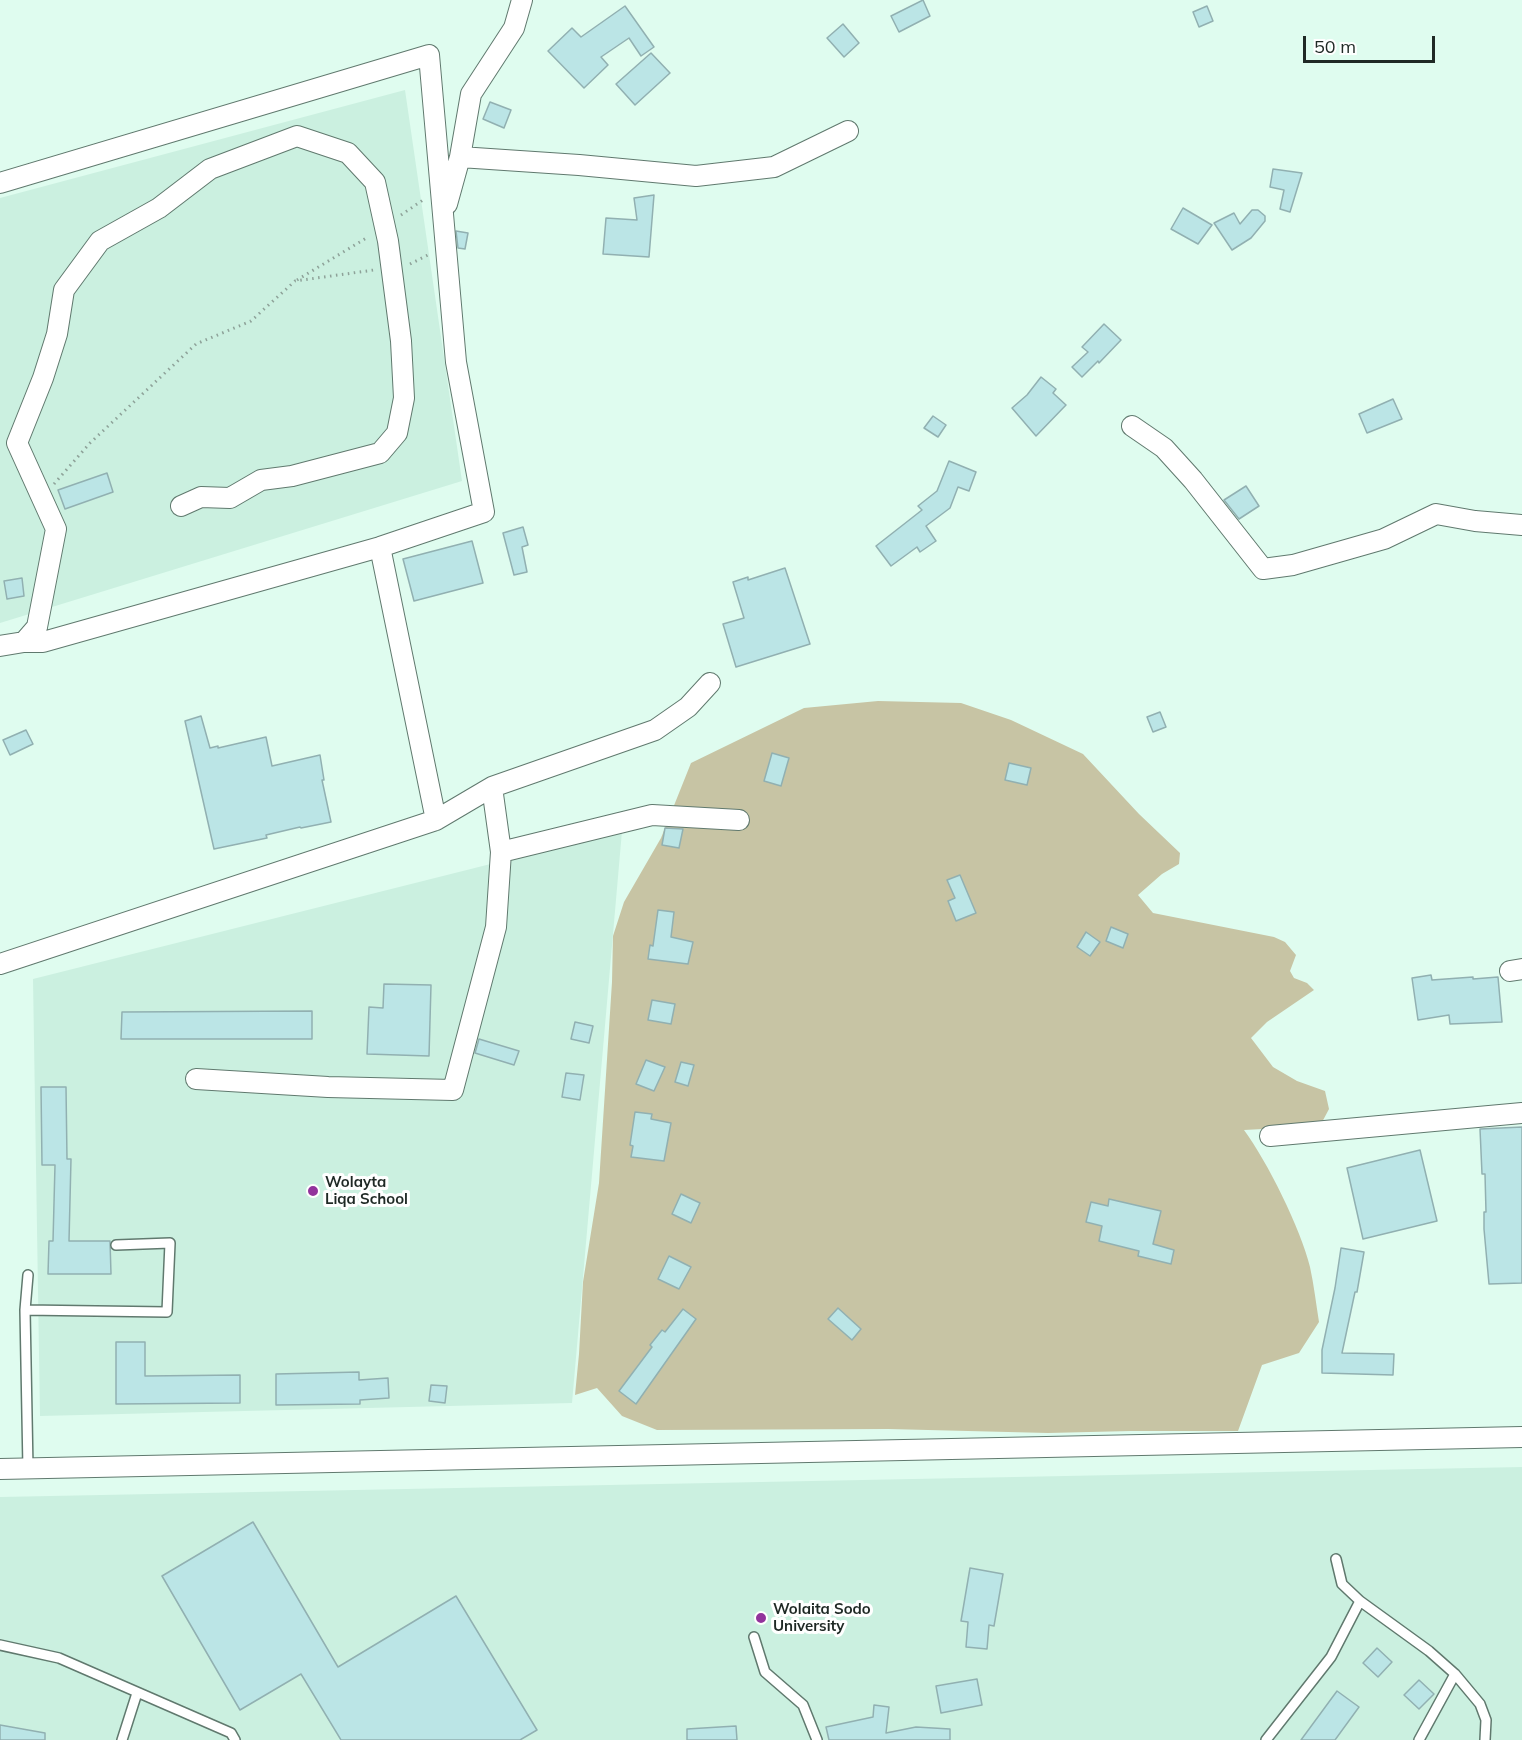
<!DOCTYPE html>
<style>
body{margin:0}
#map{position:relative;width:1522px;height:1740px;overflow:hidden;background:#dffcef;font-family:Mulish,sans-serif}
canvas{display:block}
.scale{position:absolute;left:1303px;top:36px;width:132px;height:27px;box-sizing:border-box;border:3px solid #1f2925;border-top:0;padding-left:8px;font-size:18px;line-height:21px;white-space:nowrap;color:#1f2925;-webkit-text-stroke:4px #fff;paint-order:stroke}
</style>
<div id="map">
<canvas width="1522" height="1740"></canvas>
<div class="scale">50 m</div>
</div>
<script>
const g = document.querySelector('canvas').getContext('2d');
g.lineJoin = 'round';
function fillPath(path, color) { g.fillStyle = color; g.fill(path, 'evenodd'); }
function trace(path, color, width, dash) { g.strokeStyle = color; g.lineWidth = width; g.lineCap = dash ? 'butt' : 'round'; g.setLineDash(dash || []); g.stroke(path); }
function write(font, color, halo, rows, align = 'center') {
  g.font = font + ' Mulish,sans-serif'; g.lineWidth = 6; g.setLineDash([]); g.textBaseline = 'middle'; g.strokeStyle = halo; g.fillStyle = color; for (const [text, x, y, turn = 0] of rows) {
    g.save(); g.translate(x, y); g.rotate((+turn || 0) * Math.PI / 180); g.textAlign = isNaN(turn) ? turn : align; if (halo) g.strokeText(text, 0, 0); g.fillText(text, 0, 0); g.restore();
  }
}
fillPath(new Path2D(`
 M405,90L462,481L0,623V198Z
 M622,831L572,1403L40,1416L33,979Z
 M1522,1467V1740H0V1497Z`), '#cbf0e0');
fillPath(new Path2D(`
 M878,701L961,703L1011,720L1083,754L1139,814L1180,853L1179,864L1162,874L1138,895L1153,913L1274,937L1285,942L1296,955L1290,971L1294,978L1307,983L1314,990L1267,1022L1251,1038L1273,1067L1297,1081L1325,1091L1329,1109L1320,1126L1244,1130C1267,1161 1301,1229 1310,1267C1314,1285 1316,1304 1319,1322L1299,1353L1262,1365L1238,1431H1131L1048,1433L888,1429L657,1430L622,1416L597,1388L575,1395L579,1354L583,1282L599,1183L612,982L613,936L624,902L661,838L691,763L804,708Z`), '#c7c4a4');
const building = new Path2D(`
 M923,0L930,16L899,32L891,16Z
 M625,6L654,47L641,56L629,38L601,57L608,65L584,88L548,51L572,28L581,37Z
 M1207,6L1213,21L1199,27L1193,12Z
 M843,24L859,43L844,57L827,38Z
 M651,53L670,73L635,105L616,84Z
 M490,102L511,110L504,128L483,119Z
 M1273,169L1302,173L1290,212L1280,209L1284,190L1270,187Z
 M654,195L649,257L603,254L606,218L637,220L634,198Z
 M1183,208L1212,225L1198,244L1171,229Z
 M1252,210H1258L1265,216V221L1251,238L1232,250L1214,223L1234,213L1240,224Z
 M456,231L468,233L465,249L458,248Z
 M1104,324L1121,340L1099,363L1098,361L1082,377L1072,367L1088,352L1082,347Z
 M1041,377L1056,389L1053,393L1066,405L1036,436L1012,408L1027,395Z
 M1393,399L1402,419L1367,433L1359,414Z
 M933,416L946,425L938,437L924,428Z
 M949,461L976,472L969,491L958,487L950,508L926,526L936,541L920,552L917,547L891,566L876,546L922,510L918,506L937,491Z
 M107,473L113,492L65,509L58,490Z
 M1246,486L1259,506L1239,519L1224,500Z
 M523,527L528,545L522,547L527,572L514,575L503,533Z
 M472,541L483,583L414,601L403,559Z
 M785,568L810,644L736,667L723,624L744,618L733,582L748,577V580Z
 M22,578L24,596L7,599L4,581Z
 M1160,712L1166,727L1153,732L1147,717Z
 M201,716L210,748L218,746V748L266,737L272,766L320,755L324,780H322L331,822L301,828L300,827L266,835L267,838L214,849L185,721Z
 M26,730L33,744L10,755L3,740Z
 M772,753L789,758L781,786L764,781Z
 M1009,763L1031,768L1027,785L1005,780Z
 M665,828L683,829L679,848L662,845Z
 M960,875L976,913L956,921L948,901L955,898L947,880Z
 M658,910L674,912L671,937L693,942L688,964L648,959L650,945L653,946Z
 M1111,927L1128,934L1123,948L1106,941Z
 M1086,932L1100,942L1090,956L1077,947Z
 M1431,975L1432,980L1473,977V979L1498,977L1502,1022L1450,1024L1449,1015L1418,1020L1412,978Z
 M384,984L431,985L429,1056L367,1054L369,1007L383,1008Z
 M652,1000L675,1004L671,1024L648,1020Z
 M312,1011V1039H121L122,1012Z
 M575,1022L593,1026L589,1043L571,1039Z
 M479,1039L519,1051L514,1065L475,1053Z
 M646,1060L665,1067L654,1091L636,1084Z
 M681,1062L694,1065L688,1086L675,1082Z
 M566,1073L584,1075L580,1100L562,1097Z
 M41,1087H66L67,1159H71L69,1241H110L111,1274H48L49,1241H53L55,1165H42Z
 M635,1112L652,1114L651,1119L671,1123L664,1161L631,1157L633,1146L630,1145Z
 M1522,1127V1283L1489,1284L1484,1229V1212H1486L1485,1174H1482L1480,1129Z
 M1420,1150L1437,1221L1363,1239L1347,1168Z
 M681,1194L700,1203L691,1223L672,1214Z
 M1109,1199L1161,1211L1153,1244L1174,1250L1171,1264L1138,1256L1139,1251L1099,1241L1102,1226L1086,1222L1091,1202L1108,1206Z
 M1341,1248L1364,1252L1357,1292H1355L1342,1353L1394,1354L1393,1375L1322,1373V1350L1335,1288Z
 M669,1256L691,1267L679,1289L658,1279Z
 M838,1308L861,1329L852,1340L828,1319Z
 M683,1309L696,1319L636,1404L619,1391L652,1347L650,1345L662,1330L665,1332Z
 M116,1342H145V1376L240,1375V1403L116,1404Z
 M359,1372V1380L388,1378L389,1398L360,1400V1404L276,1405V1374Z
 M431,1385L447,1386L445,1403L429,1401Z
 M253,1522L338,1667L456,1596L537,1730L520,1740H341L301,1674L240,1710L162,1576Z
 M970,1568L1003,1574L994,1626L989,1625L987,1649L966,1647L968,1622L961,1621Z
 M1377,1648L1392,1662L1378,1677L1363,1663Z
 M977,1679L982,1705L941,1713L936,1686Z
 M1419,1680L1434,1694L1419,1709L1404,1695Z
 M1337,1691L1359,1707L1335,1740H1301Z
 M874,1705L889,1707L886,1733L916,1727L950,1729V1740H829L826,1727L873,1717Z
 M0,1725L45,1733V1740H0Z
 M736,1726L737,1740H687V1729Z`);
fillPath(building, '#bbe5e6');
trace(building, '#91b0b1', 1.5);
const service = new Path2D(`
 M25,1310L167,1312L170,1243L116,1245
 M28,1469L25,1310L28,1275
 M1336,1559L1342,1584L1360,1601L1429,1651L1455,1674L1480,1704L1486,1720L1485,1740
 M754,1637L765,1672L803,1705L817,1740
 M0,1645L59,1658L231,1733L235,1740
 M122,1740L137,1693
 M1266,1740L1331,1657L1360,1601
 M1419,1740L1455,1674`);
const minor = new Path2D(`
 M460,157L579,165L696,176L774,167L848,131
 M0,183L429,55L456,362L484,512L380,547L43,642H24L0,646
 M447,204L460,157L471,94L514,28L522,0
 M1132,426L1164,448L1193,480L1263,569L1293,565L1384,539L1436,514L1475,521L1522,525
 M24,642L37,627L56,529L17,443L43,378L57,334L64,290L100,241L159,208L210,169L297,136L348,153L375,182L388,241L401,341L404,398L397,433L380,453L292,476L261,480L230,498L201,497L181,506
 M492,787L655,730L688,707L710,683
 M436,820L492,787L501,852L652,815L739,820
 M0,964L436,820L380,547
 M1510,971L1522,969
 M196,1079L328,1087L453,1090L496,927L501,852
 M1270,1136L1522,1113
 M0,1469L1522,1437`);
trace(service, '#60796e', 12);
trace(minor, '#60796e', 22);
trace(new Path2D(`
 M401,215L423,200
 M410,264L428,255
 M297,280L368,237
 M54,484L90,443L196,344L251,321L295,281L374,270`), '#8ea299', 3, [1.5, 4.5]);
trace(service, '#fff', 9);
trace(minor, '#fff', 20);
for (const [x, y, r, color] of [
 [313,1191,6,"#92339c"],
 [761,1618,6,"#92339c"]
]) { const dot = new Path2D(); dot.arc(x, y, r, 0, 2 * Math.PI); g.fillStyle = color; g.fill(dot); trace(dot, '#fff', 2); }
write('bold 15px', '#1f2925', '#fff', [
 ["Wolayta",325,1182],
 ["Liqa School",325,1199],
 ["Wolaita Sodo",773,1609],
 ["University",773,1626]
], 'left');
</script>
